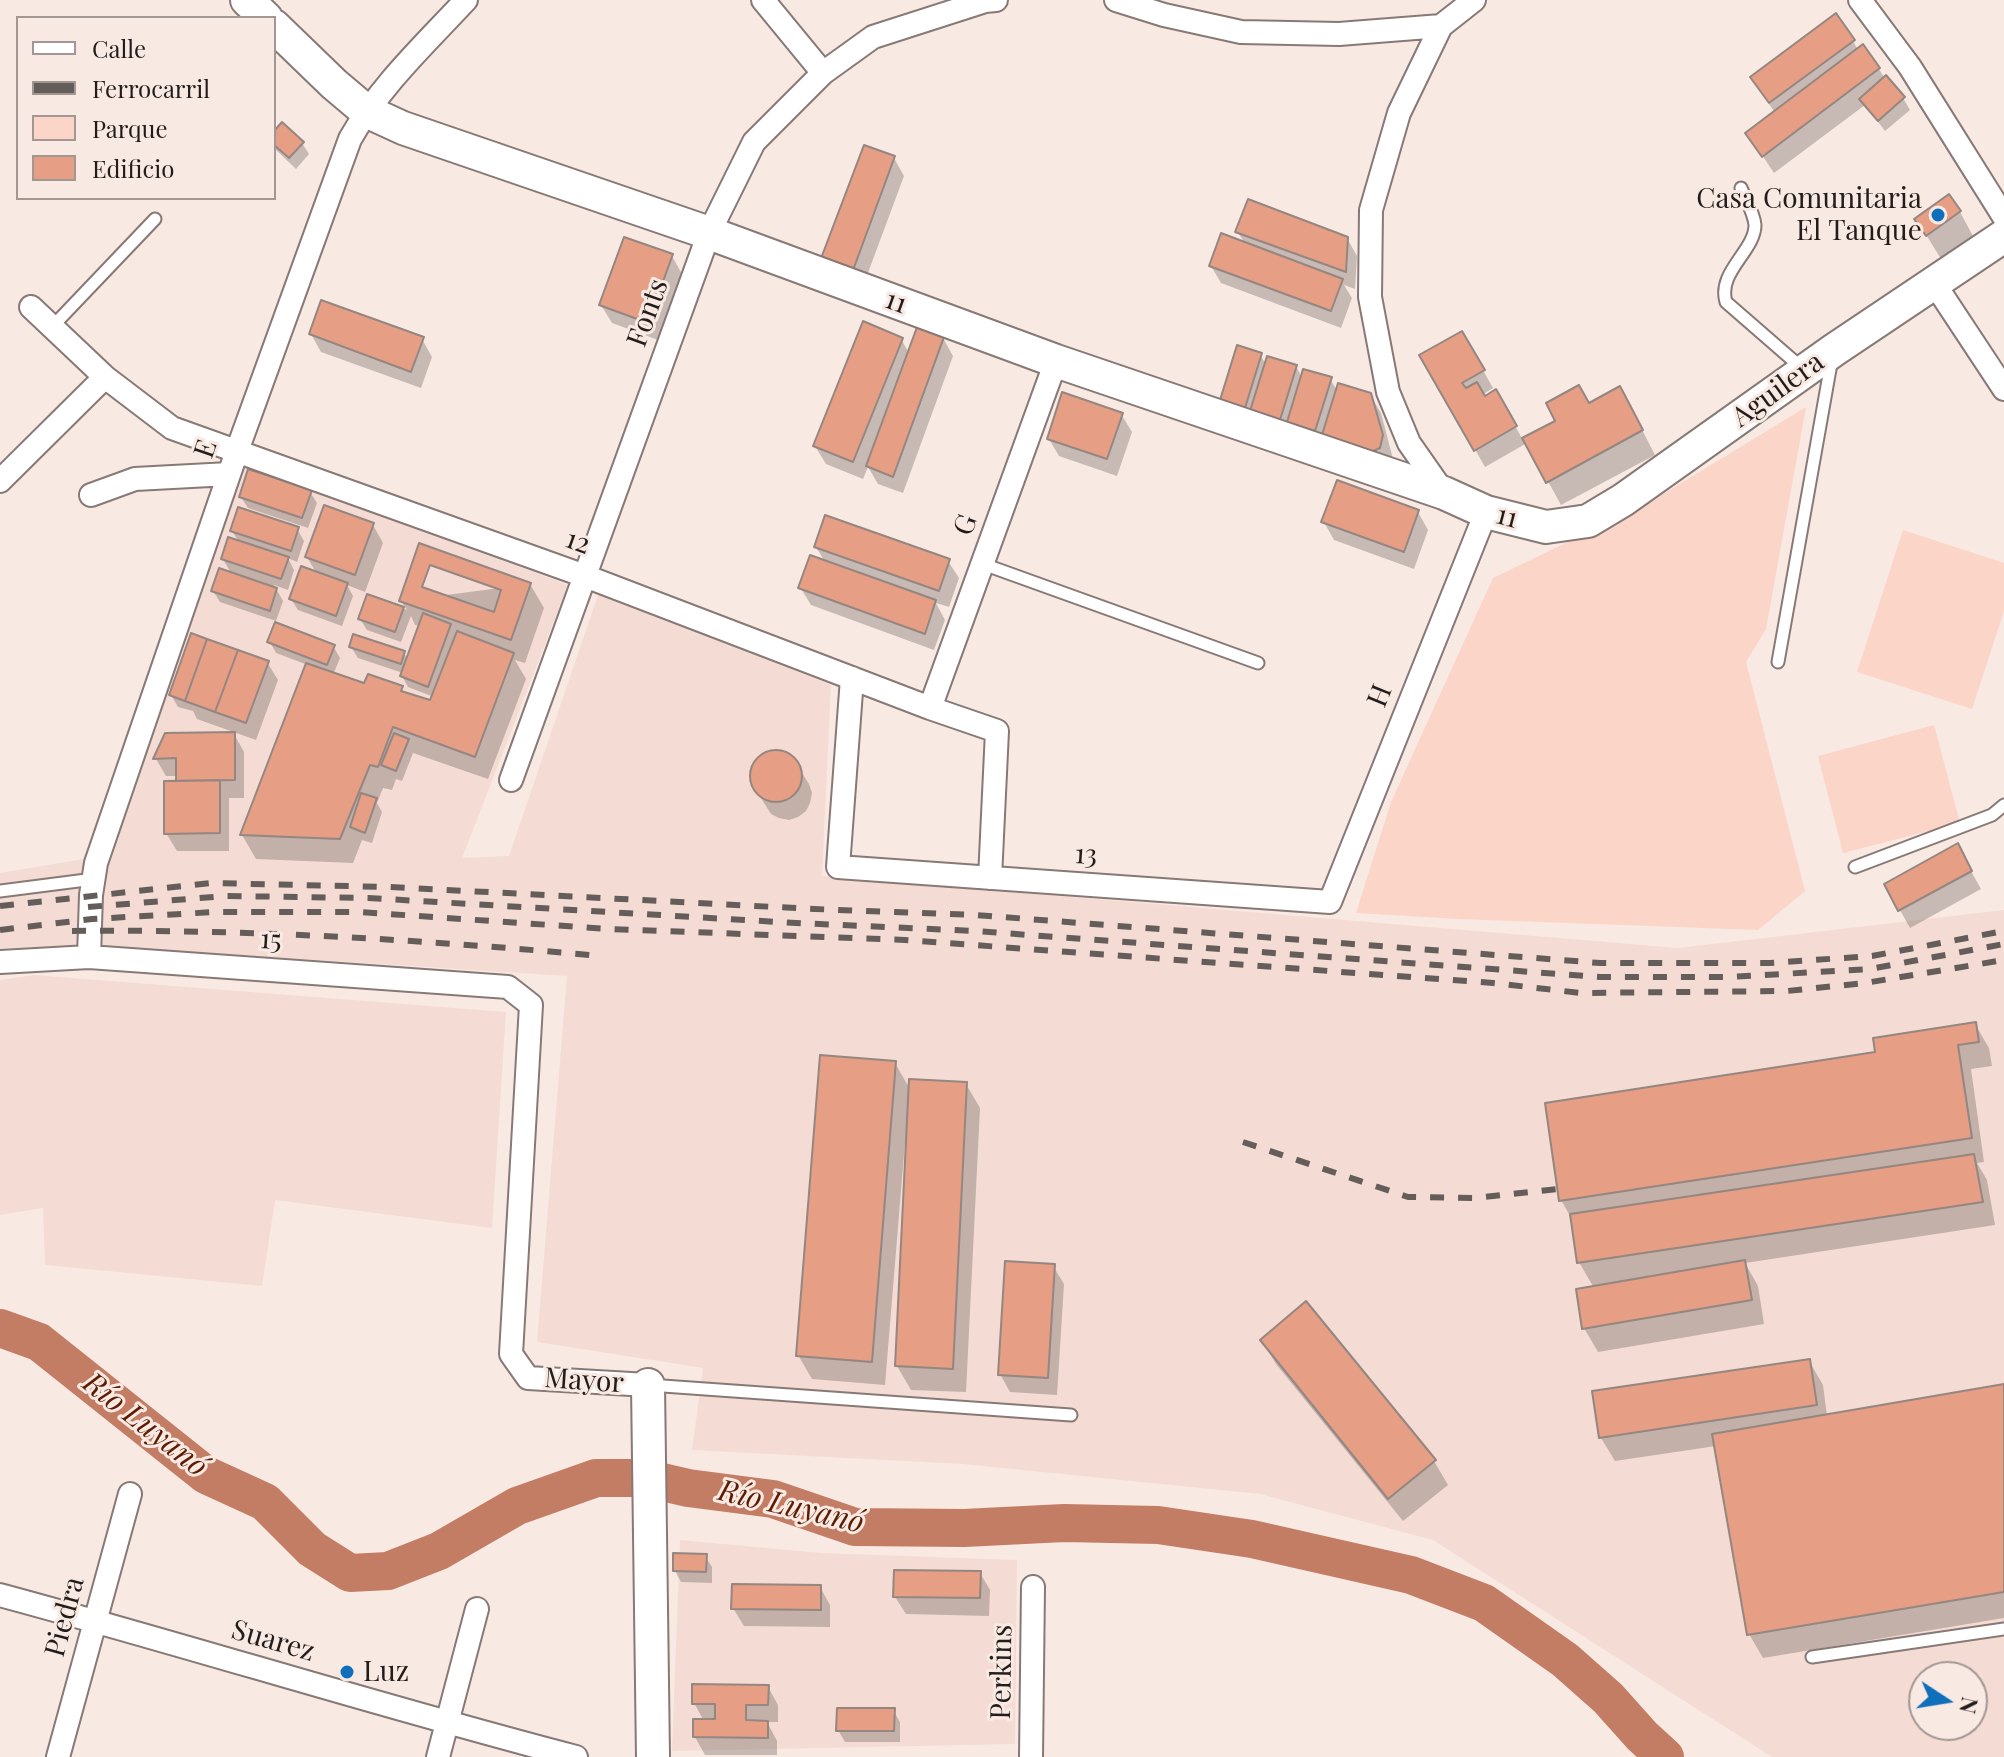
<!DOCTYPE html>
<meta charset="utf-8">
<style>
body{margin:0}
#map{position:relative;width:2004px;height:1757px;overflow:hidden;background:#f9e9e3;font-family:"Playfair Display",serif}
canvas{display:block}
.legend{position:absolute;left:16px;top:16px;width:260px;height:184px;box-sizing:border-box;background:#f9e9e3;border:2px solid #a39793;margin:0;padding:10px 14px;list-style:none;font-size:24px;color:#221d1b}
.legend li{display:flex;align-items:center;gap:16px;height:40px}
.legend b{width:40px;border:2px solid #a39793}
.north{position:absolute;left:1908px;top:1661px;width:80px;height:80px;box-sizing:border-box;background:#f9e9e3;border:2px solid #a39793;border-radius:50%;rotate:102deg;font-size:22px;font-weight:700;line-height:32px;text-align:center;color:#221d1b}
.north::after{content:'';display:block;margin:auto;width:28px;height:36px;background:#106fbb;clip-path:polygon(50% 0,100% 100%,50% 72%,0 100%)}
</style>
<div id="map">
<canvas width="2004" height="1757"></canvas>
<ul class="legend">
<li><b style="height:10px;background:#fff"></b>Calle</li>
<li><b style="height:10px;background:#655d5a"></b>Ferrocarril</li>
<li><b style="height:22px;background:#fbd5c8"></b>Parque</li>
<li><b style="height:22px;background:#e69e84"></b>Edificio</li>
</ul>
<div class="north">N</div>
</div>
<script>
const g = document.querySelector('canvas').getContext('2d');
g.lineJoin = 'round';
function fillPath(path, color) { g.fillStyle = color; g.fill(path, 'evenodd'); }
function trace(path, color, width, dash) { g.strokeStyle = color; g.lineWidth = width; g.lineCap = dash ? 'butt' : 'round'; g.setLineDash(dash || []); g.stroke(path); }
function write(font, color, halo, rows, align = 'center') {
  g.font = font + ' "Playfair Display",serif'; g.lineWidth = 6; g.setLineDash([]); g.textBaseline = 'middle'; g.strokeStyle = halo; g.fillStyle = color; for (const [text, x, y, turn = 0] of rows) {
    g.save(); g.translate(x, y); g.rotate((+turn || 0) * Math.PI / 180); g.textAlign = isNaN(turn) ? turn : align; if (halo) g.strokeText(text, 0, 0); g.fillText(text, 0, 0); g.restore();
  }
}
fillPath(new Path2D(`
 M246,464L568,585L462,858L509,856L599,592L831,685L822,876L1678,948L2004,910V1757H1772L1433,1540L1260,1494L963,1464L692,1450L703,1368L537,1342L567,976L100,946L0,949V873L114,854L112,853ZM1924,1677H1972V1725H1924Z
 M34,975L506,1012L492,1228L275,1200L262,1286L45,1265L43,1208L0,1215V980Z
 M680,1540L821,1553L1017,1560L1015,1744L672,1751Z`), '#f4dcd4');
fillPath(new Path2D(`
 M1806,407L1766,629L1746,662L1805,891L1758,930L1458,919L1356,913L1391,802L1493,578L1647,504Z
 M1903,530L2004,563V611L1972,709L1857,672Z
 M1934,725L1960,823L1843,853L1818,756Z`), '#fbd5c8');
fillPath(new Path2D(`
 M1853,41L1858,50L1879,69L1885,79L1903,98L1910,110L1885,131L1865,105L1774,173L1748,134L1775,113L1752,78Z
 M274,134L302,143L309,154L296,169L276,150L274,147Z
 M894,158L904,176L862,289L833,278Z
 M1960,212L1973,236L1941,259L1917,220Z
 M1238,232L1347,238L1357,256L1355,289L1344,285L1352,298L1341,328L1221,283L1211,266L1245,244Z
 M672,256L682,274L658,340L612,323L601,305Z
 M1462,333L1493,388L1482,395L1484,398L1496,392L1523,440L1633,412L1655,455L1561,505L1527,443L1485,467L1422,356Z
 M311,334L422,339L432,357L421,388L321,352Z
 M943,338L953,356L903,493L878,484L868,467L863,479L826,464L815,446L901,339L909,353Z
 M1260,354L1266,365L1296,366L1302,378L1330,379L1338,392L1370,395L1381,413L1392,455L1389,466L1295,433L1289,422L1286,431L1251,418L1222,400Z
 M1121,414L1132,432L1117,476L1059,456L1049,439Z
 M310,492L317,503L308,528L248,508L241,497Z
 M1418,512L1428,530L1414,569L1334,540L1324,522Z
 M373,525L383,543L365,592L347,585L353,596L342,626L298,610L291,599L317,574L307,557Z
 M297,529L304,541L297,562L288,558L294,570L288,590L274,585L283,601L276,621L220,602L213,591L232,575L223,559L239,542L232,531Z
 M816,547L948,561L959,578L949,607L936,603L945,620L934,650L811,605L800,587L825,562Z
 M530,584L544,608L525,663L515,660L526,679L488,779L413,753L402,781L396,779L392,790L383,788L377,803L382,812L372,843L362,840L353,863L256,859L242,835L308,665L276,653L270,642L333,646L340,658L333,675L365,686L401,688L406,695L431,703L434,697L408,687L402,676L403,673L358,658L351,647L404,653L408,660L420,626L415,625L411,616L401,642L367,630L360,619L368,596L407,610L401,601Z
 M267,662L278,680L256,740L197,719L193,711L178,707L171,695Z
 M234,734L244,752V798H229V851H177L166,833L178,776H166L156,759L166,735Z
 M774,751L783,752L792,757L809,784L812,793L810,803L806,811L798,817L789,820L779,818L771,814L754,787L751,778L752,768L757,760L765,754Z
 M1957,846L1981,889L1910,928L1886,885Z
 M1975,1024L1989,1048L1992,1066L1971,1069L1984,1162L1977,1163L1987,1180L1995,1225L1745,1263L1758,1286L1764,1324L1598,1352L1584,1328L1594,1288L1579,1262L1573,1221L1561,1200L1878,1054Z
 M895,1063L911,1091L966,1084L980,1108L966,1392L911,1390L897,1366L908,1142H905L885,1385L812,1379L798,1355Z
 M1053,1266L1064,1284L1057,1395L1010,1392L1000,1374Z
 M1262,1340L1434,1461L1448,1485L1403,1521L1276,1364Z
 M1809,1361L1823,1385L1827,1416L2004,1386V1618L1763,1658L1749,1634L1716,1446L1615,1461L1601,1438Z
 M705,1556L712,1567V1583L681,1582L675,1571Z
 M980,1573L990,1590L989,1616L906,1614L895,1597Z
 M820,1587L830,1605V1627L744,1626L733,1608Z
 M768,1687L778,1705V1722H767L777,1741V1755H705L695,1737L704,1721L694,1703Z
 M893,1710L900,1722V1742H845L838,1730Z`), '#0003');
trace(new Path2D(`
 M0,1328L39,1342L206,1475L265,1502L312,1549L350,1573L388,1571L439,1551L517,1506L596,1478H645L688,1488L773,1499L855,1527L964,1528L1064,1523L1158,1525L1252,1539L1411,1575L1484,1603L1565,1660L1608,1698L1642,1736L1665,1757`), '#c27d64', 38);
const building = new Path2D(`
 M1836,13L1855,40L1769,103L1750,77Z
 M1863,44L1880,68L1762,157L1745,133Z
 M1886,75L1905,97L1878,121L1859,99Z
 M282,122L304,142L289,158L274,145V131Z
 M864,145L895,156L852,273L820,261Z
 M1949,194L1961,211L1926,236L1914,219Z
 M1248,199L1348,237L1346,272L1235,232Z
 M1221,233L1343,279L1331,311L1209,266Z
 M624,237L673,254L648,323L599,305Z
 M321,300L424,337L411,372L309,334Z
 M863,321L903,338L853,462L813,446Z
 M917,327L944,337L893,477L866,466Z
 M1462,331L1485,370L1462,383L1466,388L1477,382L1485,396L1496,389L1517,426L1474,451L1419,355Z
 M1237,345L1262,353L1245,408L1220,400Z
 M1267,356L1297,365L1280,420L1250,411Z
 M1303,369L1332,377L1315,431L1287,422Z
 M1338,383L1371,393L1383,435L1380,448L1369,453L1321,438Z
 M1579,385L1589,403L1620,386L1643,430L1546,483L1522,438L1555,421L1546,403Z
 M1062,392L1123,413L1107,459L1047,439Z
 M248,469L312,490L302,518L239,497Z
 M1337,480L1419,510L1404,552L1321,522Z
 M324,505L374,523L355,575L305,557Z
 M238,507L299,527L291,551L230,531Z
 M825,515L950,559L939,591L814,547Z
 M228,537L289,557L281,579L221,559Z
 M419,543L531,583L511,640L399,601Z
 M810,555L936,600L925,634L798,588Z
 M430,565L501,590L494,612L422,587Z
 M301,566L348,583L336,616L289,599Z
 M219,568L277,588L270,611L211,591Z
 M367,594L404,607L395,632L358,619Z
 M423,613L451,624L428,687L400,676Z
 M275,622L335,645L327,665L267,642Z
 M457,631L514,653L475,757L393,727L378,767L370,765L340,839L240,835L306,663L364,683L368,674L403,686L401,691L430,700Z
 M191,633L207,639L185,701L169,695Z
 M353,634L405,651L401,664L349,647Z
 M207,639L238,650L215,712L185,701Z
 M238,650L269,661L246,723L215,712Z
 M235,732V780L176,781V758L153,759L165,733Z
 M394,733L409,739L396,771L381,765Z
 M750 776a26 26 0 1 1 52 0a26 26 0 1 1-52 0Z
 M220,780V833L164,834V781Z
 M361,793L377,798L365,833L350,827Z
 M1958,843L1972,871L1898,911L1884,884Z
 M1976,1022L1979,1042L1958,1045L1972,1138L1559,1201L1545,1103L1875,1052L1873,1038Z
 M820,1055L896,1061L872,1362L796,1356Z
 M909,1079L967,1082L953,1369L895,1366Z
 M1974,1154L1983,1202L1577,1263L1570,1214Z
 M1745,1260L1752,1300L1582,1329L1576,1289Z
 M1005,1261L1055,1264L1048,1378L998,1375Z
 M1306,1301L1436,1460L1388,1499L1260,1340Z
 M1810,1359L1817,1405L1599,1438L1592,1391Z
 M2004,1384V1592L1747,1635L1712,1434Z
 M673,1553L707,1554L706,1572L673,1571Z
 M894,1570L981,1571L980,1598L893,1597Z
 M732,1584L821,1585V1610L731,1609Z
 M692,1684L769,1685L768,1705H746V1720L768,1721V1738L693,1737V1719H715V1704H692Z
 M837,1708H895L894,1731H836Z`);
fillPath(building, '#e69e84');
trace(building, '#948681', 2);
const lane = new Path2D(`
 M1741,188C1746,200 1754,213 1755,225C1755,251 1717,272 1726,302L1803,369
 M52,327L155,219
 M983,564L1258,663
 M1778,662L1832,358
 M1855,867L1992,815L2004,805
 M0,891L94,879
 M649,1385L1071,1415
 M1812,1657L2004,1629`);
const street = new Path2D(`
 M763,0L823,73
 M1116,0L1164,15L1241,32L1339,34L1441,26L1474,0
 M1860,0L1910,67L2004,217
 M1441,26L1399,113L1371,210L1370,297L1388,392L1409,443L1444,493
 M1934,283L2004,389
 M31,307L105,377L172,428L585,576L930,708L997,731L990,878
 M0,481L105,377
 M91,495L135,479L229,474
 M852,678L838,867L1330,902L1486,512
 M930,708L1056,361
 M511,780L709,233L754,142L823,73L873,37L985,1L996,0
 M89,957L91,895L96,863L237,451L350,139C380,86 424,45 466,0
 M0,962L89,957L508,987L531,1005L511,1354L528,1378L648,1385
 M0,1595C193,1647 383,1707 576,1757
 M58,1757L130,1494
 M438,1757L477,1609
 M1031,1757L1033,1587`);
const secondary = new Path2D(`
 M247,0L266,18
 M274,26L334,84L366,111L403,128L709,233L1056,361L1444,493L1486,512L1546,527L1588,521L1623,500L1834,350L2004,236
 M648,1385L653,1757`);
trace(lane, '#877975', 15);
trace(street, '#877975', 26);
trace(secondary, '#877975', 36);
trace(lane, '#fff', 11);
trace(street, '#fff', 22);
trace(secondary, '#fff', 32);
trace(new Path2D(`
 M0,906L211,883L390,887L814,909L976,915L1600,963H1770L1872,956L2004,931
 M88,907L225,896L368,898L796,923L975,931L1600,977H1729L1870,969L2004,944
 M0,930L92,919L215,912H359L609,929L905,940L1493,983L1581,993L1787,991L1865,983L2004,960
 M72,931C249,929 425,940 601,956
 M1243,1142L1408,1197L1474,1198L1558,1189`), '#655d5a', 6, [14, 14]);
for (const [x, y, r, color] of [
 [1938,215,8,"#106fbb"],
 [347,1672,8,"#106fbb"]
]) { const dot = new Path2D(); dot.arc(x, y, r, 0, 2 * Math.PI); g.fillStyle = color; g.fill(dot); trace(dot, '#f9e9e3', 3); }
write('28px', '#221d1b', '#f9e9e3', [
 ["Casa Comunitaria",1922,199],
 ["El Tanque",1922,231],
 ["Luz",363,1672,"left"]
], 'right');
write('28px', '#221d1b', '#f9e9e3', [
 ["11",896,302,20],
 ["Fonts",648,313,-70],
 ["Aguilera",1778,390,-36],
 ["E",206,449,-71],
 ["11",1507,517,15],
 ["G",966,525,-70],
 ["12",578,542,20],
 ["H",1380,696,-68],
 ["13",1086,855,4],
 ["15",271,940,4],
 ["Mayor",584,1381,4],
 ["Piedra",65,1617,-75],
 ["Suarez",273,1641,16],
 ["Perkins",1002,1672,-89]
]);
write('italic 30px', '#5b1c01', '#f9e9e3', [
 ["Río Luyanó",145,1425,38],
 ["Río Luyanó",791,1507,13]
]);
</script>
